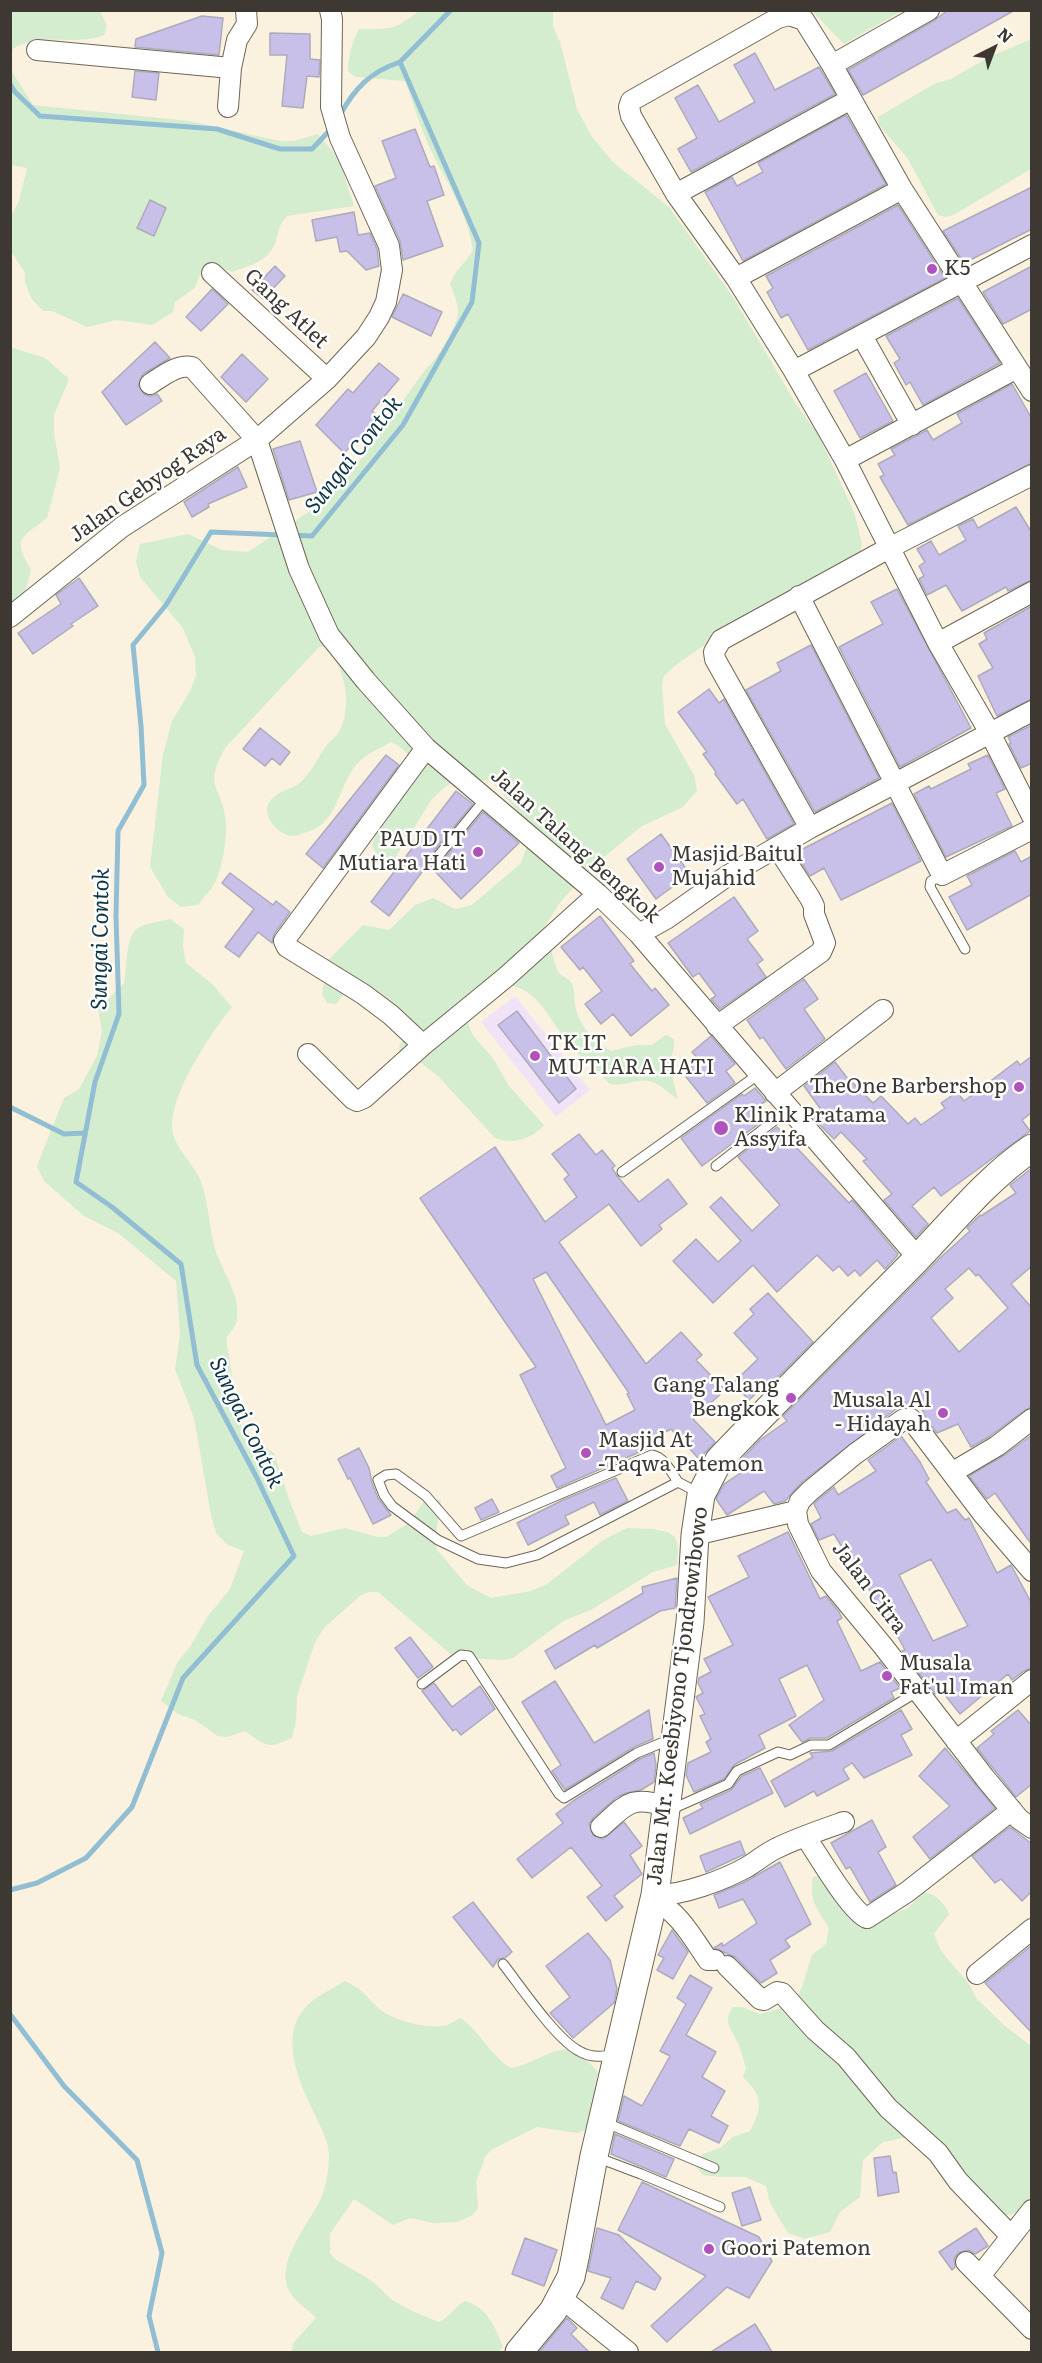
<!DOCTYPE html>
<style>
body{margin:0}
#map{position:relative;width:1042px;height:2363px;overflow:hidden;background:#fbf1df;font-family:Literata,serif}
canvas{display:block}
.frame{position:absolute;inset:0;border:12px solid #3d3932;pointer-events:none}
.north{position:absolute;left:964px;top:18px;width:60px;height:60px;-webkit-text-stroke:4px #fff;paint-order:stroke;rotate:42deg;font-size:16px;font-weight:700;line-height:24px;text-align:center;color:#3d3932}
.north::after{content:'';display:block;margin:auto;width:21px;height:27px;background:#3d3932;clip-path:polygon(50% 0,100% 100%,50% 72%,0 100%)}
</style>
<div id="map">
<canvas width="1042" height="2363"></canvas>
<div class="frame"></div>
<div class="north">N</div>
</div>
<script>
const g = document.querySelector('canvas').getContext('2d');
g.lineJoin = 'round';
function fillPath(path, color) { g.fillStyle = color; g.fill(path, 'evenodd'); }
function trace(path, color, width, dash) { g.strokeStyle = color; g.lineWidth = width; g.lineCap = dash ? 'butt' : 'round'; g.setLineDash(dash || []); g.stroke(path); }
function write(font, color, halo, rows, align = 'center') {
  g.font = font + ' Literata,serif'; g.lineWidth = 5; g.setLineDash([]); g.textBaseline = 'middle'; g.strokeStyle = halo; g.fillStyle = color; for (const [text, x, y, turn = 0] of rows) {
    g.save(); g.translate(x, y); g.rotate((+turn || 0) * Math.PI / 180); g.textAlign = isNaN(turn) ? turn : align; if (halo) g.strokeText(text, 0, 0); g.fillText(text, 0, 0); g.restore();
  }
}
fillPath(new Path2D(`
 M515,996L590,1090L556,1117L481,1022Z`), '#f0e3f7');
fillPath(new Path2D(`
 M11,11H100L107,26L104,35C75,47 38,31 11,50Z
 M419,11H553V26L560,42L577,109L592,137L614,163L669,207L733,297L796,404L818,434L854,512L862,544L856,576L763,629L731,627L677,664L664,676L662,684L665,724L694,775L697,791L683,807L642,826L598,862L561,901L545,926C548,936 554,964 558,971C562,978 571,978 573,986C575,992 574,999 575,1005C579,1026 593,1040 611,1051L636,1045H652L666,1035L674,1039V1048L669,1064L678,1099C668,1093 660,1083 648,1081C636,1078 624,1087 610,1084C594,1069 577,1054 563,1036C545,1012 541,995 510,984L466,1017L472,1034L495,1061L508,1085L544,1125C532,1139 512,1145 495,1138L438,1076L417,1060L400,1056L399,1047L403,1039L352,984L336,1004L327,1003L322,994L328,960L363,925L389,930L415,905L433,898L455,909L472,905L521,863L533,829L496,786L489,781L460,778L445,787L432,799L390,866L382,862L372,846C380,814 403,802 417,774C412,758 406,749 391,742C381,748 368,753 360,761C339,780 340,819 312,830C307,832 299,835 294,836C281,837 263,819 268,805C272,793 287,791 297,785C309,776 316,762 324,749C329,741 337,737 341,728C352,702 344,669 328,646L319,647L225,748C202,790 223,784 226,823C227,839 223,862 217,878C214,887 204,897 198,905L181,907L168,897L150,867L163,754L172,721L190,691L196,676L195,657L183,628L140,577L136,561L140,544L188,534L222,550L248,552L316,507L361,459L425,370C437,360 457,327 458,312C458,302 453,293 450,284L454,275L473,251C466,203 440,176 424,134C417,117 412,99 405,81L355,77L348,71C348,57 352,41 359,29C392,29 393,31 419,11Z
 M812,11H902L844,44Z
 M1031,39V169L955,214L947,217L938,215L908,159L879,125L878,117L934,84L951,79L987,58Z
 M11,70L33,105L189,121L280,141H294L318,134L339,159L354,206L287,216C276,226 279,240 271,251C262,263 245,267 232,272L216,266L208,267L201,272L195,288L175,302L173,312L152,325L116,320L87,327L52,311H43L31,298L25,282V273L11,251V216L19,201L27,168L11,165Z
 M10,347L45,358L69,379L54,415V433L60,468L47,518C21,539 12,536 31,570L26,589L11,608Z
 M170,919L184,929L183,946L186,963L212,984L232,1007C211,1033 171,1092 172,1127C173,1146 190,1160 198,1175C211,1201 207,1232 219,1259C226,1278 240,1296 237,1319C237,1326 230,1332 226,1338L235,1394L234,1412L237,1419L247,1433L274,1453L289,1499L302,1532L311,1536L345,1528L378,1537H386L409,1523L424,1501L441,1500L435,1542L437,1550L468,1586L491,1598L531,1591L547,1584L603,1540L627,1528L652,1529L668,1532L675,1537L678,1547L677,1565L653,1572L591,1610L565,1620L513,1658L504,1660L455,1658L378,1592H369L361,1595L325,1627L315,1642L297,1696L296,1722L292,1738C266,1750 267,1746 245,1731L227,1737L218,1736L195,1720L178,1714L161,1701L178,1661L190,1647L208,1616L230,1589L244,1551L228,1545L216,1533L211,1515L194,1418L175,1369L180,1335L176,1281L118,1233L84,1216L44,1181L37,1166L64,1098L79,1089L97,1056L102,1031L98,1009L124,983C127,969 125,937 138,928C145,923 161,922 170,919Z
 M822,1875L850,1899L883,1918L908,1908L924,1892C936,1895 944,1902 949,1914L934,1934L941,1951L969,1984L977,1999L1005,2026L1031,2046V2197C1021,2209 1016,2218 999,2214L909,2137L883,2142L863,2160L860,2197L840,2212L830,2232L805,2239L788,2233L770,2203L766,2186L745,2177H720L703,2175L697,2168L698,2159L703,2154L720,2148L733,2137L750,2131C763,2106 763,2097 743,2077C743,2076 746,2069 746,2068C745,2064 739,2044 737,2041C730,2027 723,2021 733,2007H742L760,2014L785,2007L798,1995L802,1987L812,1955L826,1944L829,1928C817,1908 809,1902 813,1877Z
 M345,1981C366,1991 365,1997 381,2010C393,2021 432,2030 447,2025C451,2024 456,2020 460,2018C480,2031 490,2055 511,2068C531,2065 547,2050 569,2049L586,2059L598,2072L589,2123L585,2130L577,2133L537,2127L491,2150L485,2157L476,2182L478,2208L473,2215L457,2222L434,2223L410,2218L393,2225L354,2199L330,2234V2253L335,2259L372,2281L392,2300L414,2312L439,2322C450,2317 454,2307 465,2301C487,2307 496,2328 503,2347L498,2352H291L294,2342L316,2318C309,2310 295,2302 290,2292C273,2263 311,2222 322,2196C326,2186 329,2167 329,2156C329,2141 320,2126 314,2113C299,2081 276,2032 310,2003C320,1994 334,1988 345,1981Z`), '#d4edcf');
trace(new Path2D(`
 M10,84L15,92L40,116L217,129L280,149H312L332,128
 M340,115C355,88 370,72 400,62
 M291,535L312,536L403,425L472,302L479,243L400,62L451,10
 M10,1107L64,1134L85,1133
 M10,1890L37,1883L86,1858L132,1807L183,1678L294,1556L256,1476L197,1365L181,1264L112,1207L76,1182L95,1082L119,1014L116,916L118,831L144,785L141,726L133,645L166,605L211,532L282,535
 M10,2014L64,2086L137,2160L162,2253L149,2316L158,2352`), '#91bed3', 5);
const building = new Path2D(`
 M948,10H1015L863,95L848,70L935,20Z
 M202,16L223,18L219,55L135,47L136,39Z
 M270,33L310,34V59L320,60L319,77L307,76L303,108L282,106L287,55H270Z
 M755,53L775,90L819,67L835,94L691,172L678,149L697,138L675,98L698,85L719,122L755,102L734,65Z
 M135,71L159,73L156,100L132,97Z
 M846,115L886,184L743,261L705,192L732,177L737,186L763,172L758,163Z
 M415,129L430,167L434,166L444,195L427,201L443,246L403,260L400,241L375,186L396,178L382,141Z
 M1032,187V229L964,263L943,231Z
 M150,200L166,208L154,236L137,228Z
 M898,205L945,278L808,350L788,314L781,318L767,292L773,288L766,276Z
 M354,212L358,235L370,233L377,249L379,266L366,270L347,251L340,252L337,237L316,241L312,220Z
 M275,266L285,276L263,299L252,290Z
 M1032,266V309L1003,324L983,292Z
 M212,289L228,304L201,331L186,317Z
 M403,294L442,312L431,336L392,317Z
 M958,298L1000,363L923,405L910,382L906,385L894,363L900,359L886,336Z
 M155,342L170,358L143,374L138,385L144,394L150,396L157,394L162,401L126,425L102,392Z
 M242,354L268,379L246,402L221,377Z
 M379,363L399,379L372,411L380,418L344,453L316,425L348,389L353,393Z
 M866,373L893,421L860,438L834,391Z
 M1012,384L1032,419V463L908,525L880,477L884,475L878,464L895,455L891,449L927,430L933,440L962,423L957,414Z
 M300,441L317,492L289,500L273,449Z
 M238,467L247,487L208,504L209,507L192,517L184,502Z
 M1016,507L1032,533V580L1008,591L1006,587L962,611L946,585L927,595L919,579L924,576L919,566L925,562L917,549L931,541L939,555L966,540L958,526L973,519L978,528Z
 M79,578L98,606L71,624L73,626L33,654L18,633L61,604L56,595Z
 M897,589L971,728L900,767L839,647L883,624L871,602Z
 M1032,606V699L997,716L978,676L993,668L979,644L987,639L984,633Z
 M811,645L879,778L815,812L746,690L781,671L777,663Z
 M709,689L719,703L724,699L794,824L767,839L743,799L737,804L715,774L716,772L703,754L707,752L678,712Z
 M1032,725V763L1021,768L1009,744L1011,743L1008,737Z
 M260,728L290,752L280,765L272,758L265,766L243,749Z
 M386,755L399,765L323,868L306,854Z
 M988,755L1005,789L996,793L1012,826L946,857L914,794L929,786L931,789L971,769L968,764Z
 M456,791L473,804L434,851L433,857L435,861H441L444,859L483,812L519,843L461,899L428,864L389,916L371,902Z
 M892,803L921,861L841,900L824,868L810,876L795,853Z
 M661,834L690,874L656,899L627,859Z
 M1015,851L1021,862L1032,856V894L967,930L949,897L972,885L967,876Z
 M230,873L273,905L276,901L290,912L274,934L272,943L258,932L239,957L225,947L254,909L222,883Z
 M734,897L758,931L747,939L763,960L757,964L766,977L720,1009L711,999L716,996L699,973L693,977L668,943Z
 M600,916L634,961L630,964L652,991L655,988L669,1005L631,1036L613,1014L601,1024L585,1004L602,991L583,967L580,970L561,947Z
 M804,979L818,999L804,1009L825,1039L786,1069L763,1037L760,1039L747,1020Z
 M517,1011L576,1089L559,1103L498,1025Z
 M711,1036L735,1064L726,1071L735,1083L707,1103L683,1073L699,1060L692,1052Z
 M1032,1056L1031,1113L1022,1120L1030,1131L941,1196L934,1187L912,1206L928,1224L916,1237L884,1200L892,1194L863,1161L867,1159L841,1132L834,1139L814,1119L822,1111L804,1086L835,1062L851,1083L852,1082L873,1103L881,1096L908,1124L915,1118L921,1125L945,1108L941,1103L957,1092L964,1101L1017,1061L1020,1065Z
 M755,1088L766,1101L758,1106L768,1117L702,1166L681,1138L742,1094L744,1096Z
 M777,1127L849,1203L852,1200L854,1202L898,1254L897,1256L885,1269L877,1260L860,1276L855,1270L848,1276L839,1266L833,1271L817,1255L777,1292L753,1265L713,1303L673,1261L696,1239L718,1262L741,1241L710,1207L721,1197L752,1231L780,1205L738,1157Z
 M579,1134L596,1155L602,1150L615,1166L612,1168L617,1176L639,1202L668,1179L687,1204L659,1225L662,1229L641,1246L609,1204L559,1242L646,1364L681,1332L702,1355L696,1360L725,1390L693,1419L715,1442L699,1459L671,1429L648,1441L651,1447L557,1488L551,1476L566,1468L520,1375L536,1367L420,1198L495,1147L545,1222L577,1197L564,1179L569,1175L552,1154ZM546,1272L629,1393L627,1394L635,1410L606,1425L533,1279Z
 M1032,1168V1266L1011,1284L1032,1308V1407L1025,1410L990,1436L971,1447L958,1424L937,1433L926,1419L920,1404L916,1408L908,1407L905,1402L802,1482L785,1501L774,1504L764,1491L727,1515L716,1499L724,1484L748,1468L742,1459L760,1440L787,1421L783,1416L941,1257L970,1231L967,1228L980,1215L981,1216L1016,1193L1010,1185ZM969,1268L976,1276L978,1274L1008,1308L959,1352L931,1318L953,1298L945,1289Z
 M768,1293L813,1342L768,1387L765,1385L749,1400L733,1383L758,1359L734,1333L754,1314L750,1309Z
 M1032,1435V1545L995,1493L987,1499L969,1476L1003,1456Z
 M901,1436L920,1462L929,1479L926,1482L947,1513L956,1509L965,1520L969,1518L997,1573L1011,1565L1032,1604V1668L1024,1671L1012,1680L1008,1674L960,1714L941,1690L935,1694L902,1651L905,1650L890,1622L887,1623L861,1574L859,1575L834,1534L819,1540L811,1524L821,1518L814,1504L818,1500L834,1487L838,1495L876,1471L868,1460ZM931,1559L968,1626L933,1641L899,1575Z
 M359,1448L369,1468L372,1483L378,1498L391,1515L373,1524L350,1478L348,1479L338,1459Z
 M616,1478L628,1501L600,1515L594,1502L565,1516L569,1524L528,1545L517,1523L563,1500Z
 M492,1499L499,1512L481,1520L475,1508Z
 M788,1532L820,1599L826,1596L839,1612L842,1618L837,1621L861,1671L880,1662L900,1688L891,1692L894,1698L827,1738H811L802,1742L789,1725L824,1700L807,1665L779,1679L796,1716L759,1735L765,1748L734,1765L724,1779L694,1792L686,1775L688,1763L711,1752L706,1742L711,1739L700,1716L705,1714L696,1697L703,1693L698,1683L699,1678L711,1672L704,1659L733,1645L708,1597L749,1577L738,1556Z
 M677,1578L675,1608L660,1611L597,1648L595,1645L555,1669L545,1651L643,1593L642,1587Z
 M410,1637L433,1667L418,1678L395,1648Z
 M555,1681L594,1743L649,1710L653,1739L634,1747L565,1790L552,1771L561,1765L522,1702Z
 M434,1683L452,1707L480,1686L495,1709L461,1735L456,1729L453,1731L422,1691Z
 M901,1710L912,1729L901,1735L912,1755L864,1778L852,1763L843,1769L849,1779L817,1796L814,1791L785,1807L771,1781L813,1757L810,1753L832,1751Z
 M1018,1710L1032,1726V1784L1016,1797L977,1748L994,1734L991,1731Z
 M945,1748L995,1808L930,1859L913,1837L950,1806L919,1776Z
 M654,1753L656,1765L654,1782L641,1790L626,1793L617,1797L593,1818L589,1824L593,1835L603,1839L624,1822L642,1846L630,1855L642,1874L614,1896L623,1907L606,1921L587,1897L602,1886L571,1847L532,1878L517,1859L563,1823L556,1814L573,1801L640,1759Z
 M760,1768L773,1793L690,1834L683,1818L703,1808L700,1804L731,1790L742,1776Z
 M872,1820L886,1847L878,1852L896,1885L870,1902L850,1867L846,1869L831,1843Z
 M1010,1827L1032,1844V1891L1022,1901L1001,1879L995,1883L972,1856Z
 M740,1841L745,1854L706,1872L700,1856Z
 M780,1862L811,1924L785,1940L790,1947L770,1960L777,1973L761,1983L735,1957L714,1948L722,1943L723,1946L757,1923L743,1899L719,1908L714,1895L743,1883Z
 M473,1902L512,1952L505,1958L498,1959L493,1967L453,1917Z
 M672,1930L688,1952L673,1979L657,1970L664,1958L658,1955Z
 M588,1933L610,1960L617,1989L614,2003L573,2038L550,2013L570,1997L546,1966Z
 M1032,1945V2033L985,1983Z
 M690,1975L712,1988L686,2035L716,2052L702,2077L725,2091L711,2116L728,2126L719,2143L689,2129L680,2146L618,2121L624,2096L642,2106L670,2056L660,2051L686,2004L677,1998Z
 M615,2134L674,2159L666,2177L611,2154Z
 M890,2156L893,2173L896,2172L899,2192L878,2196L874,2158Z
 M642,2182L759,2237L772,2261L749,2298L727,2287L667,2342L651,2326L706,2276L618,2230Z
 M750,2187L761,2220L742,2226L732,2193Z
 M597,2228L619,2235L661,2278L655,2290L636,2281L623,2309L601,2298L611,2278L588,2271Z
 M976,2228L988,2246L975,2254L969,2250L958,2253L954,2259L955,2267L952,2270L939,2252Z
 M525,2238L557,2250L544,2286L512,2274Z
 M567,2318L577,2328L571,2334L589,2352H539Z
 M755,2324L772,2352H711Z`);
fillPath(building, '#c8c0e8');
trace(building, '#adaabc', 1.5);
const lane = new Path2D(`
 M439,855L486,798
 M942,875L931,881L930,887L965,949
 M716,1166L789,1109
 M622,1172L759,1074
 M678,1482C672,1473 664,1457 652,1455L461,1536L426,1496L396,1474L386,1475L378,1480L384,1495L392,1506L438,1540L478,1559L506,1563L537,1555L678,1482L699,1493
 M422,1684L461,1655L469,1656L559,1794L564,1798L637,1753L671,1739
 M670,1810L728,1784L737,1771L778,1752L790,1755L811,1745H829L917,1692
 M503,1964C521,1987 556,2039 579,2051C591,2058 603,2057 616,2054
 M604,2122L714,2168
 M596,2157L641,2174L720,2207`);
const street = new Path2D(`
 M37,50L231,68L237,40L247,24L246,10
 M832,65L929,10
 M228,107L231,68
 M676,194L851,99
 M212,273L327,379
 M736,278L902,189
 M862,336L912,425
 M794,371L1032,245
 M150,384C163,376 177,364 192,367L257,440L299,569L329,635L366,681L426,748L598,894L639,934L918,1258
 M1032,391L902,189L832,65L804,20L789,15L778,18L631,101L629,107L631,116L676,194L736,278L794,371L845,460L938,643L990,733L1032,816
 M845,460L1017,368
 M799,596L942,875L1032,829
 M10,617L122,527L257,440L327,379L366,337L379,317L386,302L392,270L389,246L340,138L331,107L332,19L330,10
 M938,643L1032,592
 M810,828L715,659L714,652L721,640L889,548L1032,475
 M639,934L666,919L727,876L810,828L1032,711
 M717,1026L821,952L825,943L814,914V906L810,898L777,847
 M423,1045L391,1015L363,994L287,947L284,941L426,748
 M308,1054L353,1099L357,1101L364,1098L423,1045L506,977L598,894
 M775,1093L883,1010
 M953,1472L997,1446L1032,1419
 M695,1535L796,1511
 M1032,1571L983,1514L911,1419H904L855,1454L810,1491L800,1501L796,1511L798,1524L821,1571L883,1646L985,1778L1019,1819L1032,1828
 M956,1741L1032,1680
 M601,1827C626,1805 630,1795 665,1806
 M805,1836C817,1853 850,1911 867,1918L907,1892L1012,1810
 M655,1895C681,1896 724,1880 747,1867C757,1861 765,1854 775,1849C797,1838 821,1830 844,1822
 M654,1900C679,1912 692,1937 708,1960H715
 M727,1966L760,1999L764,2000L777,1992L782,1993L815,2030L846,2057L888,2108L938,2153L958,2181L1011,2236
 M977,1974L1032,1929
 M966,2262L1032,2329
 M980,2276L1032,2210
 M560,2297L628,2352`);
const secondary = new Path2D(`
 M519,2352L553,2311L571,2277L575,2258L594,2156L655,1895L690,1622L695,1535L701,1495L719,1460C783,1393 849,1328 914,1262C952,1223 986,1179 1032,1148`);
trace(lane, '#6e6656', 11);
trace(street, '#6e6656', 22);
trace(secondary, '#6e6656', 29);
trace(lane, '#fff', 9);
trace(street, '#fff', 20);
trace(secondary, '#fff', 27);
for (const [x, y, r, color] of [
 [932,269,6,"#af52bc"],
 [478,852,6,"#af52bc"],
 [659,867,6,"#af52bc"],
 [535,1056,6,"#af52bc"],
 [1019,1087,6,"#af52bc"],
 [721,1128,8,"#af52bc"],
 [791,1398,6,"#af52bc"],
 [943,1413,6,"#af52bc"],
 [586,1453,6,"#af52bc"],
 [887,1676,6,"#af52bc"],
 [709,2249,6,"#af52bc"]
]) { const dot = new Path2D(); dot.arc(x, y, r, 0, 2 * Math.PI); g.fillStyle = color; g.fill(dot); trace(dot, '#fff', 2); }
write('21px', '#3d3932', '#fff', [
 ["K5",944,269],
 ["PAUD IT",466,840,"right"],
 ["Mutiara Hati",466,864,"right"],
 ["Masjid Baitul",671,855],
 ["Mujahid",671,879],
 ["TK IT",547,1044],
 ["MUTIARA HATI",547,1068],
 ["TheOne Barbershop",1007,1087,"right"],
 ["Klinik Pratama",734,1116],
 ["Assyifa",734,1140],
 ["Gang Talang",779,1386,"right"],
 ["Bengkok",779,1410,"right"],
 ["Musala Al",931,1401,"right"],
 ["- Hidayah",931,1425,"right"],
 ["Masjid At",598,1441],
 ["-Taqwa Patemon",598,1465],
 ["Musala",899,1664],
 ["Fat'ul Iman",899,1688],
 ["Goori Patemon",721,2249]
], 'left');
write('21px', '#3d3932', '#fff', [
 ["Gang Atlet",286,309,43],
 ["Jalan Gebyog Raya",148,485,-35],
 ["Jalan Talang Bengkok",575,846,42],
 ["Jalan Citra",869,1588,53],
 ["Jalan Mr. Koesbiyono Tjondrowibowo",678,1696,-83]
]);
write('italic 22px', '#0e3646', '#fff', [
 ["Sungai Contok",354,455,-52],
 ["Sungai Contok",101,939,-89],
 ["Sungai Contok",246,1423,64]
]);
</script>
